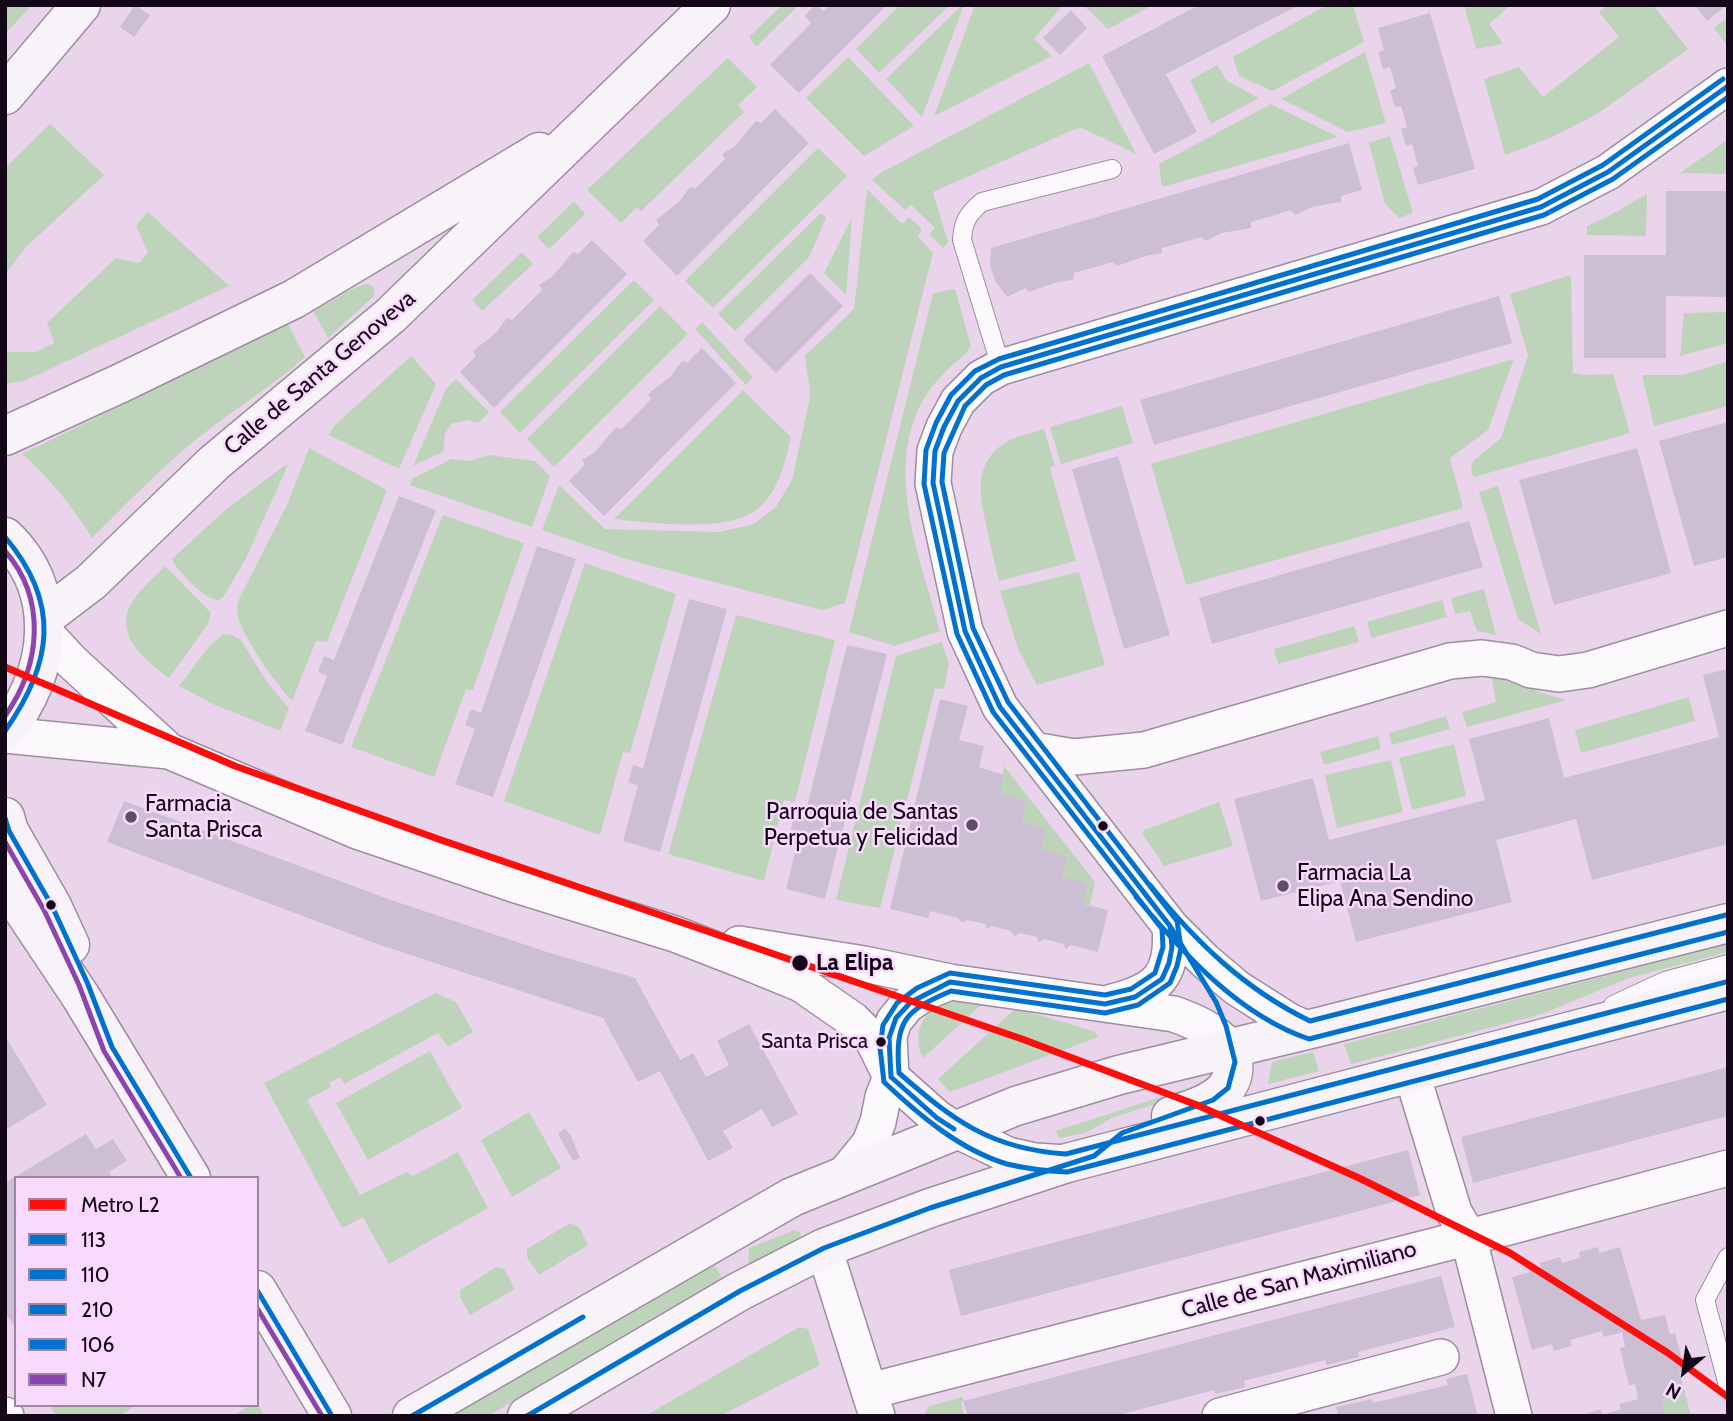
<!DOCTYPE html>
<style>
body{margin:0}
#map{position:relative;width:1733px;height:1421px;overflow:hidden;background:#e9d4ec;font-family:Cabin,sans-serif}
canvas{display:block}
.frame{position:absolute;inset:0;border:7px solid #140717;pointer-events:none}
.legend{position:absolute;left:14px;top:1176px;width:245px;height:231px;box-sizing:border-box;background:#f9d9fe;border:2px solid #9d85a2;margin:0;padding:9px 12px;list-style:none;font-size:21px;color:#140717}
.legend li{display:flex;align-items:center;gap:14px;height:35px}
.legend b{width:35px;border:2px solid #9d85a2}
.north{position:absolute;left:1649px;top:1337px;width:70px;height:70px;-webkit-text-stroke:5px #f9d9fe;paint-order:stroke;rotate:209deg;font-size:19px;font-weight:700;line-height:28px;text-align:center;color:#140717}
.north::after{content:'';display:block;margin:auto;width:24px;height:32px;background:#140717;clip-path:polygon(50% 0,100% 100%,50% 72%,0 100%)}
</style>
<div id="map">
<canvas width="1733" height="1421"></canvas>
<div class="frame"></div>
<ul class="legend">
<li><b style="height:9px;background:#fb0f0c"></b>Metro L2</li>
<li><b style="height:9px;background:#0072ce"></b>113</li>
<li><b style="height:9px;background:#0072ce"></b>110</li>
<li><b style="height:9px;background:#0072ce"></b>210</li>
<li><b style="height:9px;background:#0072ce"></b>106</li>
<li><b style="height:9px;background:#8e44ad"></b>N7</li>
</ul>
<div class="north">N</div>
</div>
<script>
const g = document.querySelector('canvas').getContext('2d');
g.lineJoin = 'round';
function fillPath(path, color) { g.fillStyle = color; g.fill(path, 'evenodd'); }
function trace(path, color, width, dash) { g.strokeStyle = color; g.lineWidth = width; g.lineCap = dash ? 'butt' : 'round'; g.setLineDash(dash || []); g.stroke(path); }
function write(font, color, halo, rows, align = 'center') {
  g.font = font + ' Cabin,sans-serif'; g.lineWidth = 5; g.setLineDash([]); g.textBaseline = 'middle'; g.strokeStyle = halo; g.fillStyle = color; for (const [text, x, y, turn = 0] of rows) {
    g.save(); g.translate(x, y); g.rotate((+turn || 0) * Math.PI / 180); g.textAlign = isNaN(turn) ? turn : align; if (halo) g.strokeText(text, 0, 0); g.fillText(text, 0, 0); g.restore();
  }
}
fillPath(new Path2D(`
 M5,5H32L5,34Z
 M782,5H799L756,47L749,37Z
 M900,5H950L879,73L856,49Z
 M962,5H964L922,117L886,79Z
 M975,5H1063L1034,39L1052,56L934,116Z
 M1083,5H1153L1108,29Z
 M1327,5H1353L1364,42L1272,91L1239,76L1233,57Z
 M1464,5H1511L1489,24L1503,44L1476,49Z
 M1608,5H1653L1688,49L1597,114L1552,137L1505,155L1484,79L1519,67L1543,97L1619,37L1599,12Z
 M1728,17V47L1714,28Z
 M1365,52L1386,123L1348,132L1281,99Z
 M848,57L914,126L864,156L806,98Z
 M728,58L757,87L738,105L744,112L641,211L637,207L621,223L587,190Z
 M1089,63L1136,154L1080,127L933,192L948,242L943,248L929,234L935,228L911,205L905,210L872,180L882,172Z
 M1217,65L1227,81L1259,98L1211,124L1190,80Z
 M1271,104L1338,137L1162,187L1159,164Z
 M50,124L104,175L25,248L5,275V168Z
 M1390,136L1413,213L1399,218L1385,204L1369,143Z
 M1727,140L1728,174L1680,173Z
 M818,148L847,176L713,308L685,281Z
 M867,189L902,224L909,217L922,229L918,236L933,253L845,603L822,610L629,560L542,530L559,485L605,529L719,532L754,524L776,507L792,480L809,402L810,391L805,356L854,309Z
 M1647,194L1646,236L1587,235V226L1607,217Z
 M574,201L585,214L549,249L537,237Z
 M148,212L229,286L24,381L5,384V356L8,352H36L54,343L47,323L116,258L139,263L148,252L136,226Z
 M821,213L826,218L809,257L735,331L718,314Z
 M852,217L846,295L824,273Z
 M522,252L533,264L482,311L472,300Z
 M1571,275L1573,373L1585,375L1613,374L1630,433L1474,477L1471,470L1473,461L1501,438L1528,355L1510,294Z
 M634,280L654,300L520,433L500,412Z
 M367,284L374,287V296L328,338L313,311C329,304 351,287 367,284Z
 M955,289L971,346C967,355 956,361 949,368C940,377 931,387 925,397C882,468 921,559 940,631L895,646L849,632L933,293Z
 M660,306L688,334L554,467L527,439Z
 M1728,312V343L1680,356L1684,313Z
 M702,322L753,377L746,385L695,329Z
 M288,324L305,357C271,387 233,410 198,438C160,469 126,504 92,538C72,506 51,479 22,454Z
 M411,356L436,384L399,469L329,435L334,426Z
 M1514,359L1488,430L1450,458L1463,508L1186,585L1151,464Z
 M1728,361V406L1654,426L1642,375H1683Z
 M456,379L489,412L478,423L468,420L451,424L445,434L443,452L413,466L446,389Z
 M743,390L791,437C785,462 780,487 761,506C733,534 651,523 614,519Z
 M1122,406L1133,443L1061,464L1050,427Z
 M1044,429L1055,466L1050,468L1076,561L999,581C994,557 978,502 981,480C982,468 989,455 999,447C1011,437 1028,434 1044,429Z
 M309,448L387,490L327,642L316,641L292,701C276,684 239,633 237,611C237,605 238,600 241,595L288,503Z
 M489,455L535,461L550,476L532,527L410,485L413,478L451,459L469,461Z
 M285,465H288L246,558L224,596L219,600C206,601 177,571 172,559L223,512Z
 M1498,486L1541,634L1518,619L1479,492Z
 M443,515L524,543L473,690L466,689L434,777L351,747Z
 M585,563L676,594L630,753L623,752L600,835L504,801Z
 M165,566L211,613L208,624L169,678C148,663 116,637 129,608C136,592 153,579 165,566Z
 M1079,572L1105,665L1037,685L1018,649L1000,591Z
 M1484,589L1496,635L1477,631L1470,611L1455,614L1451,598Z
 M1442,600L1447,617L1371,638L1367,622Z
 M736,615L835,640L795,802L784,800L764,881L668,854Z
 M1354,626L1359,642L1278,664L1274,649Z
 M224,634L232,635L241,640L265,679L289,709L280,731L215,705L179,686L210,645Z
 M942,642L949,664L944,689L935,688L880,908L836,900L896,656Z
 M1497,676L1519,682L1539,692L1566,700L1467,727L1462,712L1496,702L1492,679Z
 M1689,697L1695,721L1581,753L1575,730Z
 M1446,716L1450,729L1392,745L1389,733Z
 M1378,736L1381,749L1324,765L1320,752Z
 M1454,744L1466,796L1412,810L1399,758Z
 M1391,760L1403,812L1337,828L1325,775Z
 M1004,766L1095,882L1090,905L1083,904L1088,883L1062,877L1068,856L1041,849L1046,829L1021,822L1000,794Z
 M1219,802L1233,846L1164,866L1142,833L1144,830Z
 M1728,944V952L1629,978L1542,1014L1351,1064L1344,1044Z
 M436,993L456,1002L473,1032L448,1047L438,1033L344,1084L340,1077L329,1083L331,1087L307,1100L360,1195L407,1172L413,1176L458,1152L488,1208L389,1264L363,1217L342,1228L264,1083Z
 M956,1002L982,1004L923,1058C910,1031 925,1004 956,1002Z
 M1015,1009L1047,1017L1095,1032L1098,1036L1096,1038L950,1092L938,1079Z
 M430,1051L462,1108L368,1160L336,1103Z
 M1313,1052L1319,1071L1268,1084L1272,1062Z
 M1197,1085L1199,1087L1198,1090L1112,1118L1085,1133L1059,1138L1056,1131Z
 M529,1112L561,1168L512,1197L481,1140Z
 M570,1223L579,1227L588,1245L539,1275L527,1257V1249Z
 M794,1230L800,1232L802,1241L748,1267L749,1248Z
 M715,1265L723,1280L661,1314L488,1416H451L659,1294Z
 M496,1267L504,1269L515,1289L470,1315L460,1297V1290Z
 M799,1327L808,1329L820,1365L720,1416H645Z
 M1685,1393L1691,1416H1666L1661,1399Z
 M963,1397V1401H961L964,1416H923L929,1406Z
 M257,1403L265,1416H233L251,1405H257Z
 M50,1405H136L119,1416H56Z`), '#bed4ba');
fillPath(new Path2D(`
 M135,5L150,15L134,37L120,27Z
 M815,5L824,11L830,5H887L799,93L770,65L811,23L805,16Z
 M1199,5H1299L1166,74L1197,132L1154,154L1102,56Z
 M1695,5H1727L1707,21Z
 M1071,10L1087,28L1060,55L1043,38Z
 M1430,13L1475,169L1418,185L1413,168L1418,166L1412,144L1406,146L1401,129L1407,127L1401,106L1395,107L1390,91L1396,88L1390,67L1383,69L1378,52L1384,50L1378,28Z
 M775,109L809,143L677,276L643,241L659,225L656,220L679,202L690,187L695,189L725,159L722,154L735,146L756,121L761,123Z
 M1349,143L1362,190L1341,196V202L1312,207L1295,215L1291,210L1272,216L1251,222V228L1222,233L1205,241L1202,237L1162,248V253L1145,256L1117,266L1113,262L1074,273L1073,280L1057,282L1029,292L1025,288L1007,297L996,282L990,266L991,248Z
 M1666,191H1728V297L1666,296V358H1584V255H1666Z
 M592,240L627,274L494,408L460,372L476,356L473,351L496,333L507,318L512,320L542,290L539,285L552,277L573,252L578,254Z
 M810,273L843,306L776,373L743,340Z
 M1499,296L1512,343L1154,445L1140,400Z
 M702,348L736,383L604,516L569,481L585,465L582,460L595,452L616,427L621,429L636,415L651,399L648,394L671,376L682,361L687,363Z
 M1728,422V557L1694,566L1659,441Z
 M1637,448L1671,573L1554,605L1519,480Z
 M1118,456L1170,635L1124,649L1072,469Z
 M399,496L436,510L342,745L305,731L327,676L318,672L324,656L334,660Z
 M1469,521L1483,567L1212,644L1199,598Z
 M537,546L576,559L493,797L455,784L475,729L465,725L471,709L481,713Z
 M689,599L727,609L660,852L623,841L638,785L628,783L633,765L643,768Z
 M847,645L887,654L825,899L786,889L800,832L791,829L795,813L805,815Z
 M1728,669V844L1592,880L1576,819L1496,840L1512,902L1356,942L1340,881L1261,901L1234,799L1313,778L1329,840L1485,800L1469,739L1549,718L1564,778L1719,737L1703,675Z
 M940,699L968,706L959,740L984,746L979,767L1004,775L1000,794L1026,801L1021,822L1046,829L1041,849L1068,856L1062,877L1088,883L1083,904L1108,910L1098,952L1071,945L1066,949L1063,944L1045,939L1039,942L1037,937L1020,933L1014,936L1011,931L992,926L987,929L985,924L967,920L962,923L958,918L930,911L928,918L890,909Z
 M124,801L391,900L547,952L635,978L680,1060L693,1053L706,1077L729,1065L717,1041L749,1024L798,1114L772,1127L762,1109L723,1131L733,1148L708,1161L660,1071L638,1082L603,1018L377,944L107,842Z
 M5,1036L47,1105L5,1130Z
 M1728,1067V1116L1473,1183L1461,1137Z
 M565,1128L571,1136L580,1158L573,1161L558,1134Z
 M86,1134L96,1149L113,1139L127,1161L109,1172L112,1178H16V1329L5,1312V1183Z
 M1408,1150L1420,1195L961,1316L949,1270Z
 M1598,1247L1599,1253L1620,1247L1641,1320L1665,1315L1670,1335L1675,1333L1685,1371L1679,1372L1685,1393L1661,1399L1666,1416H1578L1601,1409L1602,1415L1621,1409L1619,1404L1638,1399L1635,1384L1629,1386L1620,1348L1625,1347L1622,1332L1604,1337L1602,1331L1570,1340L1572,1346L1554,1351L1552,1344L1532,1350L1512,1277L1541,1269L1540,1263L1560,1257L1562,1263L1580,1258L1579,1252Z
 M1441,1276L1455,1327L1358,1352L1359,1357L1327,1365L1325,1360L1244,1381L1245,1387L1215,1394L1214,1390L1115,1416H968L963,1401Z
 M1467,1374L1478,1416H1331L1338,1413L1336,1407L1372,1399L1373,1403L1448,1385L1446,1379Z`), '#ccbfd4');
const lane = new Path2D(`
 M1001,367L962,240C963,221 968,214 982,202L1112,169
 M1613,1005L1665,981L1728,964
 M1728,1257L1705,1300L1728,1385`);
const street = new Path2D(`
 M46,634L71,661L169,751
 M5,735L169,751L357,831L513,884L675,934L742,960L801,984L853,1020L873,1040L891,1077L937,1118L954,1129L1008,1155L1035,1161L1067,1163
 M1033,750L1074,757L1144,750L1450,661L1482,658L1512,662L1531,670L1559,674L1588,670L1728,628
 M739,944L864,964L950,982L1174,1014C1196,1022 1214,1030 1230,1048
 M1112,1002C1158,991 1174,975 1170,926
 M1309,1030L1289,1021L1237,988L1205,961L1170,926L1000,707L965,631L933,483L935,451L944,427L958,401L981,378L1001,367L1541,207L1608,172L1728,86
 M1412,1074L1454,1212L1468,1236L1514,1416
 M843,1176L870,1143L878,1122L883,1097L891,1077L889,1036L894,1021L907,1005L928,991L950,982
 M824,1248L877,1416
 M870,1391L1512,1226L1728,1168
 M5,1415L6,1416
 M1220,1416L1441,1357`);
const secondary = new Path2D(`
 M5,95L81,5
 M5,436L121,383L294,299L539,152
 M5,537C62,591 52,675 5,731
 M45,617L91,582L214,463L390,316L711,5
 M5,817L9,831L52,906L70,945
 M5,883L81,997L191,1178
 M1171,1116C1206,1105 1245,1093 1230,1048
 M257,1290L332,1416
 M412,1416L792,1197L1016,1106L1119,1075L1323,1026L1728,923
 M527,1416L740,1291L824,1248L930,1208L1067,1163L1728,990`);
trace(lane, '#9d8d9f', 20);
trace(street, '#9d8d9f', 38);
trace(secondary, '#9d8d9f', 41);
trace(lane, '#fcf9fc', 18);
trace(street, '#fcf9fc', 35);
trace(secondary, '#f7f3f9', 38);
trace(new Path2D(`
 M954,1129L937,1118L891,1077L889,1038L896,1018L911,1002L950,982L1105,1004L1135,997L1162,979L1169,963L1172,947L1170,926L1145,894
 M412,1416L583,1317
 M527,1416L740,1291L824,1248L930,1208L1094,1156L1122,1133L1213,1100L1228,1088L1235,1062L1226,1026L1216,1002L1170,926L1000,707L965,631L933,483L935,451L944,427L958,401L981,378L1001,367L1541,207L1608,172L1728,86`), '#0072ce', 5);
trace(new Path2D(`
 M1723,79L1603,165L1538,199L999,359L975,371L951,395L936,423L926,450L924,484L957,634L993,712L1162,929L1163,947L1155,973L1131,989L1105,995L950,973L917,988L897,1003L883,1025L880,1048L884,1082C919,1115 960,1150 1007,1164C1027,1169 1047,1171 1067,1172L1728,999
 M1136,897C1182,952 1238,1015 1309,1039L1728,932`), '#0072ce', 5);
trace(new Path2D(`
 M1150,885C1195,941 1244,989 1310,1021L1726,915
 M1726,982L1066,1154C991,1149 954,1121 899,1073C895,1021 904,1011 951,991L1105,1013L1138,1005L1170,983L1177,966L1181,948L1177,921L1008,702L973,628L942,482L944,453L965,406L986,385L1004,375L1544,215L1613,179L1728,97`), '#0072ce', 5);
trace(new Path2D(`
 M5,537C61,603 53,663 5,731
 M5,818L9,831L52,906L87,982L112,1047L191,1178
 M257,1290L332,1416`), '#0072ce', 5);
trace(new Path2D(`
 M5,551C47,599 41,665 5,716
 M5,842L44,910L79,985L104,1051L181,1178
 M257,1308L322,1416`), '#8e44ad', 5);
trace(new Path2D(`
 M5,667L235,766L441,840L1022,1039L1197,1105L1359,1178L1510,1253L1668,1353L1728,1397`), '#fb0f0c', 7);
for (const [x, y, r, color] of [
 [131,817,7,"#5f4f62"],
 [972,825,7,"#5f4f62"],
 [1103,826,6,"#140717"],
 [1283,886,7,"#5f4f62"],
 [51,905,6,"#140717"],
 [800,963,9,"#140717"],
 [881,1042,6,"#140717"],
 [1260,1121,6,"#140717"]
]) { const dot = new Path2D(); dot.arc(x, y, r, 0, 2 * Math.PI); g.fillStyle = color; g.fill(dot); trace(dot, '#f9d9fe', 2.5); }
write('21px', '#140717', '#f9d9fe', [
 ["Santa Prisca",868,1042]
], 'right');
write('23px', '#140717', '#f9d9fe', [
 ["Calle de Santa Genoveva",320,373,-40],
 ["Calle de San Maximiliano",1299,1280,-15]
]);
write('23px', '#140717', '#f9d9fe', [
 ["Farmacia",145,804],
 ["Santa Prisca",145,830],
 ["Parroquia de Santas",958,812,"right"],
 ["Perpetua y Felicidad",958,838,"right"],
 ["Farmacia La",1297,873],
 ["Elipa Ana Sendino",1297,899]
], 'left');
write('bold 23px', '#140717', '#f9d9fe', [
 ["La Elipa",816,963]
], 'left');
</script>
